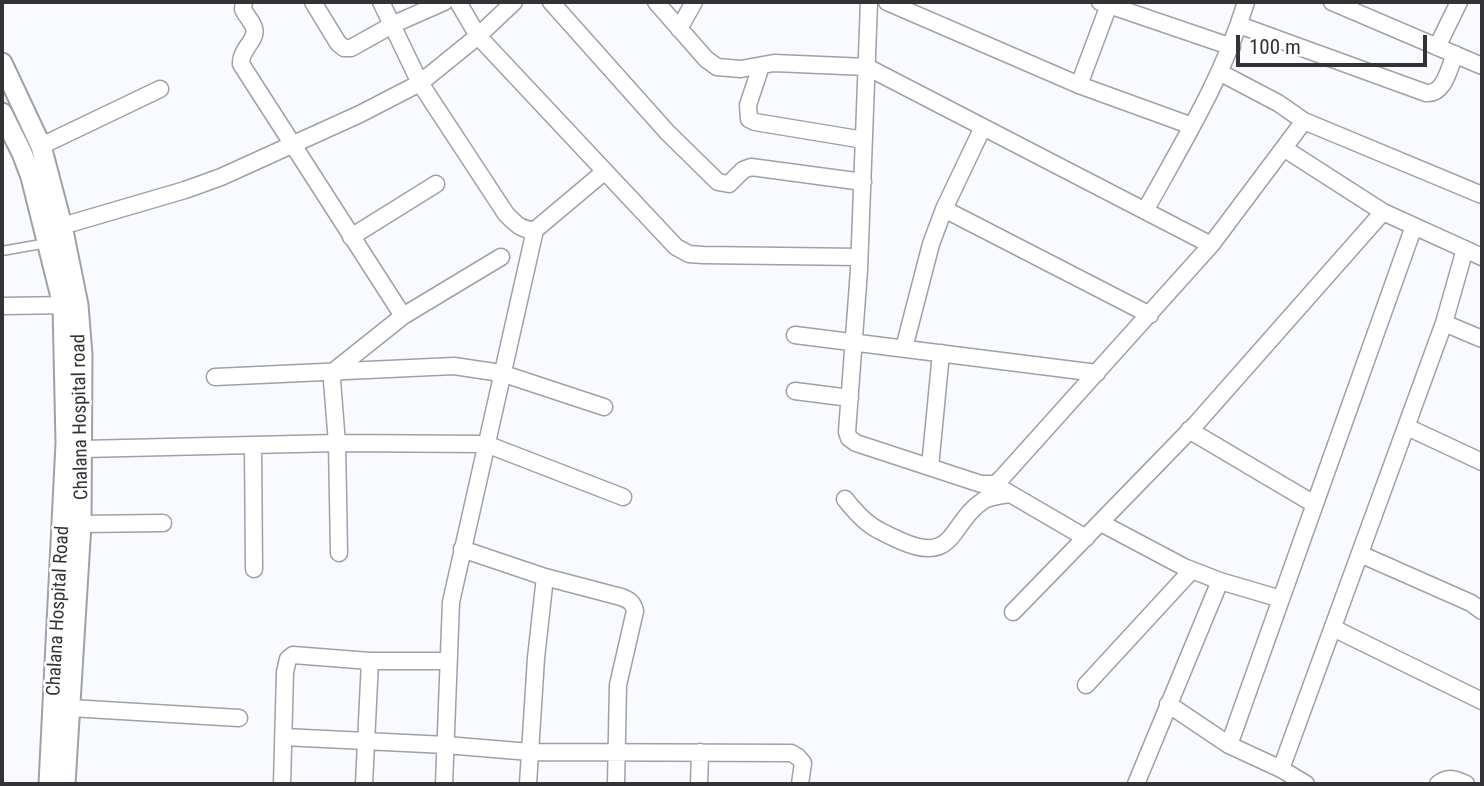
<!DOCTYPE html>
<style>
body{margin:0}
#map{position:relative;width:1484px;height:786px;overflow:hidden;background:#f8faff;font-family:"Roboto Condensed",sans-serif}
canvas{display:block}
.frame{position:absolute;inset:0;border:4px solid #333336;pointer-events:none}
.scale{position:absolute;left:1236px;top:35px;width:191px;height:32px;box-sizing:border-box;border:4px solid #333336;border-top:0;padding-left:9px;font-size:21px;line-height:24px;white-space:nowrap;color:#333336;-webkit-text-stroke:5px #fff;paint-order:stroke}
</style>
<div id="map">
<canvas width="1484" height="786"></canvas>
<div class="frame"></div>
<div class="scale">100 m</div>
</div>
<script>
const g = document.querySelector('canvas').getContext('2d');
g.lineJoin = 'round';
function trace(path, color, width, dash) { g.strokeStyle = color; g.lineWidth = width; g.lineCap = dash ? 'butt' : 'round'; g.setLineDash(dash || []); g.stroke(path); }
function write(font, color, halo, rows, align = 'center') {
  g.font = font + ' "Roboto Condensed",sans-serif'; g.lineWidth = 5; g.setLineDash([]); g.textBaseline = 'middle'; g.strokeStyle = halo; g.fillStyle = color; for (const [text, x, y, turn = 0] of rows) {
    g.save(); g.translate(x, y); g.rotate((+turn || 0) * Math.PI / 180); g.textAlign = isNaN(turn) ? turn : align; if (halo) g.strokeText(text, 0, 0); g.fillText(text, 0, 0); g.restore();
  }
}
const service = new Path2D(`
 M2,251L47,243`);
const minor = new Path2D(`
 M244,2L243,9C246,16 252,21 254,28C258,40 240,49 241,64L403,316
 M313,2L338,43L344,48H351L394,24L444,2
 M381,2L420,83L506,214C516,224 521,230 535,230L604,172
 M458,2L478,36L676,247L689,254L703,255L859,257
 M551,2L667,132L718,182L729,184L743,170L751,167L863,182
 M656,2L706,59L717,67L741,69L774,63L867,67L1211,245
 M869,2L859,270L847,432L849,438L856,443L981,484H994L999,481L1211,245L1304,121
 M887,2L1079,85L1192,126
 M1100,2L1232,47
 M1332,2L1482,66
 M1239,25L1426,93C1444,95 1449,69 1455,54
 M679,29L694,2
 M1437,47L1459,2
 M761,66L748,105L749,119L755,122L864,140
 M1221,73L1278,103L1304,121L1482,195
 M1079,85L1110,2
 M41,146L160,89
 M1285,149L1383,212L1482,257
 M944,209L1150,315
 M1145,211C1183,142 1223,78 1246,2
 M62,226L185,190L221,177L360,114L420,83L478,36L514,2
 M351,237L436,184
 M2,306L73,305
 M1444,323L1482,339
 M795,335L1097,373
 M904,348L931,244L944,209L983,127
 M215,377L454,366L501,373L604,407
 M795,391L850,398
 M1407,427L1482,462
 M1189,430L1314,504
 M253,445L254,569
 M83,449L337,443L486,444L623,497
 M930,467L941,353
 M1002,489L1086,538
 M845,499C865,524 872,528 901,541C956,565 949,523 984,500C992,496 1002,495 1010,494
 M1101,523L1184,567L1220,581L1281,599
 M81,524L163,523
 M462,549L545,577L621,597C629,600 633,602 635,611L618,685L616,784
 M339,553L337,443L332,381L334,371L403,316L501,257
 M1360,554L1471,603L1482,611
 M1013,612L1195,425L1383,212
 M1333,628L1482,701
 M1086,685L1192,570
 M1168,704L1229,745L1281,769L1306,784
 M70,708L239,718
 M284,737L446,745L530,752L791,753L798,757L803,763L800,784
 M1229,745L1414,226
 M1281,769L1444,323L1465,249
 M282,784L285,672L288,659L293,655L370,661H448
 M364,784L370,661
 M444,784L451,602L535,230
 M528,784L536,658L545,577
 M699,784L700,752
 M1136,784L1220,581
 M1438,784C1448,776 1456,779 1466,784`);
const tertiary = new Path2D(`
 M2,63L41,146L62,226L78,305L82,355L81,524L65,784
 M2,113L22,153L31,177L63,305L66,443L49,784`);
trace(service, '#9fa1a6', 11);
trace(minor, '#9fa1a6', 19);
trace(tertiary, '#9fa1a6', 23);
trace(service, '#fff', 8);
trace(minor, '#fff', 16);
trace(tertiary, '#fff', 19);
write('19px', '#333336', '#fff', [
 ["Chalana Hospital road",81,417,-91],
 ["Chalana Hospital Road",59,611,-87]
]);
</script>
